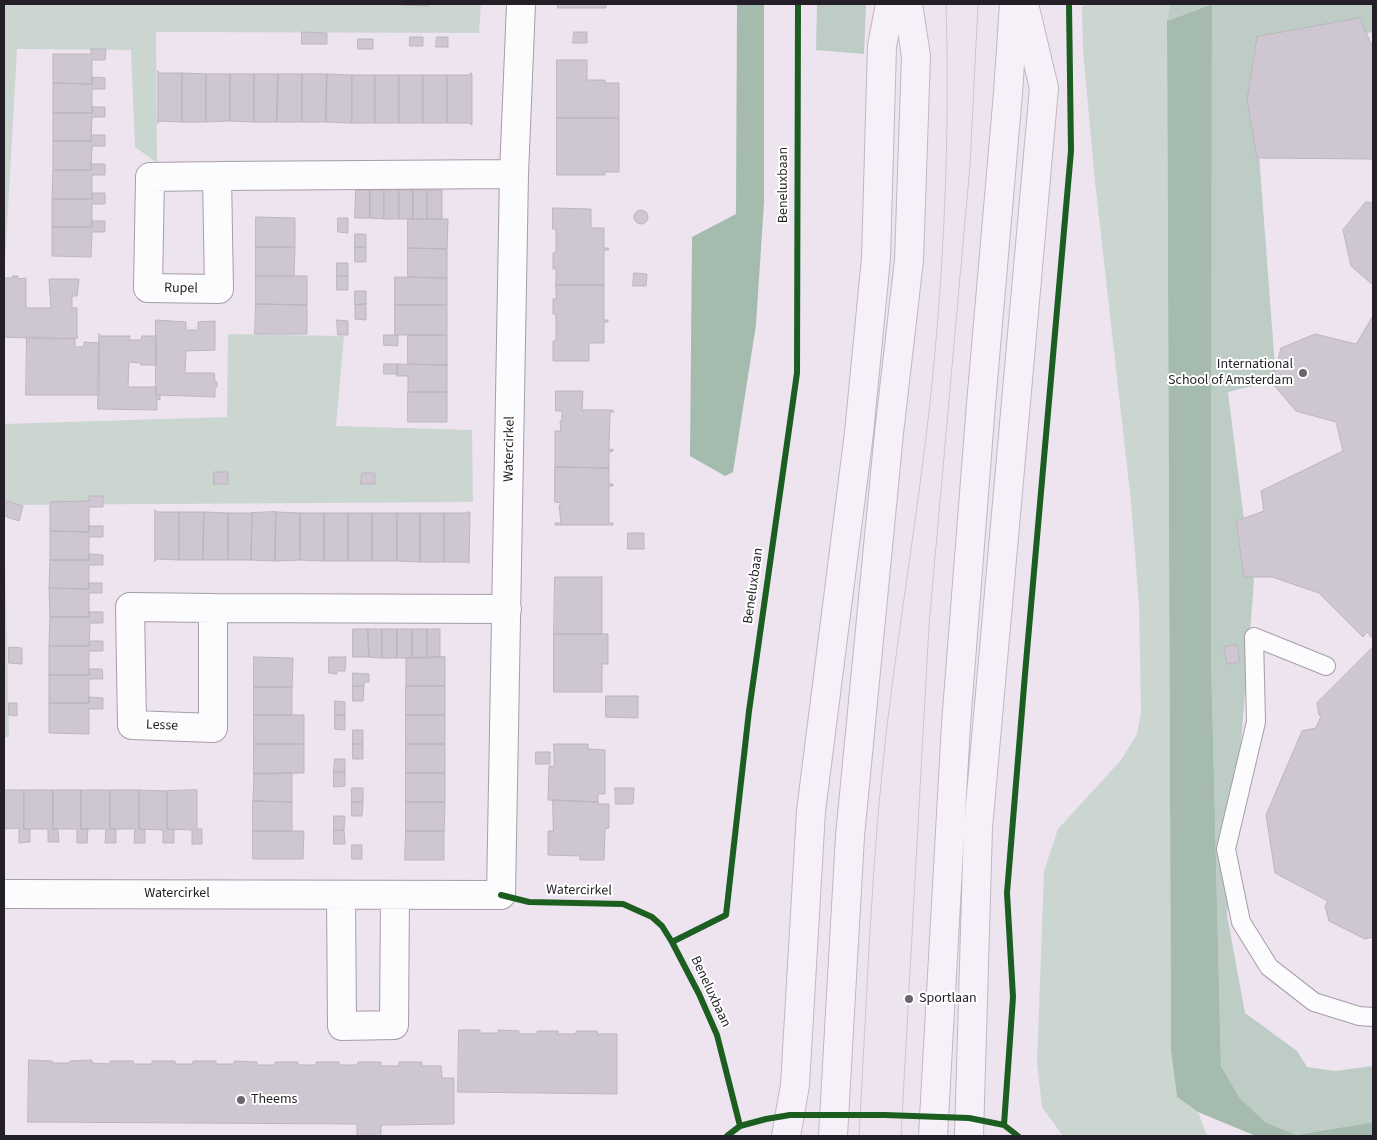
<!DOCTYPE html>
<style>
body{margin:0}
#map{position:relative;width:1377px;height:1140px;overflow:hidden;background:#ede4f0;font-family:"Source Sans 3",sans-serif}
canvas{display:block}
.frame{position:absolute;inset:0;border:5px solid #241f26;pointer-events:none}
</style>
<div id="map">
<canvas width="1377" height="1140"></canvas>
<div class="frame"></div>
</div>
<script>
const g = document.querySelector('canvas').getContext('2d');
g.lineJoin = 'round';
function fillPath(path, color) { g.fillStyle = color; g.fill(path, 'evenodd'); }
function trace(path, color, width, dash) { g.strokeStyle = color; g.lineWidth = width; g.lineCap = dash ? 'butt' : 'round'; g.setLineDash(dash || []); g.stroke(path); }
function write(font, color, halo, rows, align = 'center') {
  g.font = font + ' "Source Sans 3",sans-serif'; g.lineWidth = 4; g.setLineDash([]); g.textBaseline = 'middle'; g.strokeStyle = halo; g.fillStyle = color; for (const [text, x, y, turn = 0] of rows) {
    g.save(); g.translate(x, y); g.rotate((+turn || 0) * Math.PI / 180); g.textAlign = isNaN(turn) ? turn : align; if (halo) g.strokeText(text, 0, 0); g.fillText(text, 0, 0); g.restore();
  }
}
fillPath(new Path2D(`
 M4,4H481L479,33L156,32L157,163L135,147L131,50L17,49L4,280Z
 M1086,4H1170L1167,21V51L1171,1051L1177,1097L1198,1112L1207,1136H1063L1042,1107L1037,1063L1044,871L1058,829L1121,760L1137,734L1141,712L1139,605L1131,502L1095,182L1083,51L1082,7Z
 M228,334L344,336L336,426L472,430L473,502L4,505V424L227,417Z
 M4,512L9,737H4Z`), '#cbd6d1');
fillPath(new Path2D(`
 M817,4H866L864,54L816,50Z
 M1170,4H1211L1167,21Z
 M1212,4H1373V32L1288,46L1254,88L1276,380L1228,392L1245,527L1254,582L1227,915L1245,1013L1297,1051L1307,1067L1335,1071L1373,1066V1122L1296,1135L1265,1122L1239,1097L1221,1066L1211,655Z`), '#bdcdc5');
fillPath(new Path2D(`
 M737,4H764V202L756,325L733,472L725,476L690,456L692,237L736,214Z
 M1212,4L1211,655L1221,1066L1239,1097L1265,1122L1296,1135L1373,1122V1136H1256L1198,1112L1177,1097L1171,1051L1167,21Z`), '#a4bbae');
const building = new Path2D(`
 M402,4H429V6L402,5Z
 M558,4H606V8H558Z
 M1360,18L1373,48V159L1257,158L1247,100L1257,37Z
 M302,32L327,33V44H302Z
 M574,32H587V43H573Z
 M410,37H423V46H410Z
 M437,37H448V47H436Z
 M358,39H373V49H358Z
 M91,49H106L105,60H92V84L53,83V54H91Z
 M557,60H587V80H605V83H619V118H557Z
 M158,71L159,73H182V122L159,121L158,123Z
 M182,73L206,74V122H182Z
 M471,73L472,74V125H471V123H447V75H470Z
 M206,74H230V121L206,122Z
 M230,74H254V122L230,121Z
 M254,74H278L277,122H254Z
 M278,74H302V122H277Z
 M302,74H327L326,122H302Z
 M327,74L352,75V123L326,122Z
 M352,75H375V123H352Z
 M375,75H399V123H375Z
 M399,75H423V123H399Z
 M423,75H447V123H423Z
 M92,77L105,78V89H92V113H53V83L92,84Z
 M92,107H105V117H92L91,141H53V113H92Z
 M557,118H619V172H605V175H557Z
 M92,135H105V146H92L91,170H53V141H91Z
 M91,164H105V175H92V199H52L53,170H91Z
 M356,190H370V218H355Z
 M370,190H384V219L370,218Z
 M384,190H399V219H384Z
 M399,190H413V219H399Z
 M413,190H427V219H413Z
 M427,190H442V219H427Z
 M92,193H105V204H92V227H52V199H92Z
 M1366,202L1373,203V285L1351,266L1343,230Z
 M553,208L591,209V228H604V248H608L609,250H604V285H556V269H553V253L556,252V229H553Z
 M634 217a7 7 0 1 1 14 0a7 7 0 1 1-14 0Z
 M256,217L295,218V247H256Z
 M338,218H348V233L338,232Z
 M408,219H448L447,249L408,248Z
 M92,221H105V232H92L91,257L52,256V227H92Z
 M355,234H366V247H355Z
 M256,247H295L294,276H256Z
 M355,247H366V262H355Z
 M408,248L447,249V278L408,277Z
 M337,263H348V276H337Z
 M634,273L647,274L646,286H633Z
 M13,276H18V279L26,278V308H51L49,279H79L77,296H72V308H77V336L78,338L48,339L4,337V278H13Z
 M256,276H307V305L256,304Z
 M337,276H348V290H337Z
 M395,277L447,278V305H395Z
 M556,285H604V320H608V322H604V343H589V361H553V341H556V314H553V299H556Z
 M355,291H366V304L355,305Z
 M256,304L307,305V334H255Z
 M366,304V320L355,319V305Z
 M395,305H447V335H395Z
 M1373,316V639L1367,632L1363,637L1319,593L1272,577H1244L1236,521L1264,511L1261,491L1343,451L1336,422L1296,411L1272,383L1281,348L1315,334L1356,344Z
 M156,320L186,322V330H198V322L215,321V350L186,351L185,373H214L215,381L217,382V387H215V397L156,395Z
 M337,320L348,321V335H338Z
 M99,334L100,336H130L129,340H141L142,336H156V365H141V363L129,362L128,387H156V395H160V400L157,399V410L98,409Z
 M384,335H398V346L384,345Z
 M408,335H447V365L408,364Z
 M27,337L75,339V347H84V342L99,343V395H26Z
 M384,364H397L398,374H384Z
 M397,364L447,365V392H408V376H397Z
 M556,391H583L582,410H613L614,412H610L609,450L613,449V451L609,452V468L555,467V431H561L560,421H562V411H556Z
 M408,392H447V422H408Z
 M555,467L609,468V484H613V486H609V523H613V525H555V523H561L559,505L561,506V503L555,502Z
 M214,472H228V484H214Z
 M362,473H375V484H361Z
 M89,496H103V507H89V532L50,531V502L89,501Z
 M7,501L23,506L19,521L4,516Z
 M155,510L157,512H179V560L157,559L155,561Z
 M179,512H204L203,560H179Z
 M204,512L228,513V560H203Z
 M276,512L275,561L251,560L252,513Z
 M276,512L300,513V560L275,561Z
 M468,512H470L469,563L467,562H444V513H468Z
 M228,513H252L251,560H228Z
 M300,513H324V561L300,560Z
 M324,513H348V561H324Z
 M348,513H372V561H348Z
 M372,513H397V561H372Z
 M397,513H420V562L397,561Z
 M420,513H444V562H420Z
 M89,526H103V537H89V560H50V531L89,532Z
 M628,533H644V549H628Z
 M89,554L103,555V565H89V589L49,588L50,560H89Z
 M555,577H602V634H554Z
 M89,583H102V593H89V617H50L49,588L89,589Z
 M89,612H103V623H90L89,646H49L50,617H89Z
 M353,629H368L369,657H353Z
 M368,629H382V658L369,657Z
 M382,629H397V658H382Z
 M397,629H412V658H397Z
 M412,629H427V658H412Z
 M427,629H440V657L427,658Z
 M554,634H608V664H602V692H554Z
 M90,641H103V651H89V675H49V646H89Z
 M1237,645L1240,662L1227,664L1224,647Z
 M9,647L22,648V664L9,663Z
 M1373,647V937L1365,939L1329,921L1325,906L1328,901L1275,873L1266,815L1302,731L1316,728L1321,716L1319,715L1317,703Z
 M254,657L293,658L292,687H254Z
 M329,657H346L345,671H337V674L329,673Z
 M445,657V686H406V658Z
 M89,669H102L103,679H89V703H49V675H89Z
 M353,673L369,674V682H364V686H353Z
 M353,686H364L363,701H353Z
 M406,686H445V715H406Z
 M254,687H292V715H254Z
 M606,696H638V718L606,717Z
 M89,697L103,698V709H89V734L49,733V703H89Z
 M335,701L345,702V715H335Z
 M9,703H17V716L9,715Z
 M254,715H304V744H254Z
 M335,715H345V730L335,729Z
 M406,715H445V744H406Z
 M353,730H363V744H353Z
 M254,744H304V773L254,774Z
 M353,744H363V759H353Z
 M406,744H445V773H406Z
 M554,744H588V749L605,750V794H598V802L548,800L549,766H554Z
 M536,752H550V764H536Z
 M335,759H345V772H334Z
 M334,772H345V786L334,787Z
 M292,773V802L253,801L254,774Z
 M406,773H445V802H406Z
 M352,788H363V802H352Z
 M615,788H634L633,804H616Z
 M4,790H24V829H30V842L19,843V828L4,829Z
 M24,790H53V829H58L59,842H48V829H24Z
 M53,790H81V829H88L87,843H77V829H53Z
 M81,790H110V829H116V843H105L106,829H81Z
 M110,790H139V829L145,830V843H134L135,829H110Z
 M139,790L167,791V829L174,830V843H163V830L139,829Z
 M197,790V829H202V844H192V830L167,829V791Z
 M553,800L598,802V804H609V828L605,829L604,860H580V856L548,855V831H553Z
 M253,801L292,802V831H253Z
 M352,802H363L362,816H352Z
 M406,802H445L444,831H406Z
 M334,816H345L344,830H334Z
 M334,830H344L345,844H334Z
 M253,831H304L303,859H253Z
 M406,831H444V860H405Z
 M352,845H362V859H352Z
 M459,1030H480V1033H498V1030L519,1031V1034H537V1031H558V1034H576V1031H597L598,1034H617V1094L458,1092Z
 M29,1060L52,1061V1063H70V1061L92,1060V1063L110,1064V1061H133L134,1064H152V1061H175V1064H193V1061H216V1064H234V1061L257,1062V1065H275V1062H298V1065H316V1062H339V1065H357L358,1062H381V1066H399V1062H422V1066H441L442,1078H454V1124L381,1125V1136H357V1124L28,1122Z`);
fillPath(building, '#cec6d0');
trace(building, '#bdb5be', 1);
const service = new Path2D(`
 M1326,666L1254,637L1256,722L1226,849L1241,922L1269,967L1314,1002L1359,1016L1373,1017`);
const minor = new Path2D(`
 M217,176L150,177L148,288L219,289L217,176L514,174
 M213,608L130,607L132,725L213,728V608L507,609
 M4,894L501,895L514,174L521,4
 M341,895L342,1026L394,1025L395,895`);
const primary = new Path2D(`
 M786,1136L795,1085L811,811L859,433L876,258L882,46L890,4
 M833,1136L850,836L889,433L909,260L916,56L908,4
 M933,1136L956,724L981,404L1008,93L1014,4
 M969,1136L978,828L1044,88L1024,4`);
trace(service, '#a59ea7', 20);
trace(minor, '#a59ea7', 30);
trace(primary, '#c2b6c5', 30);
trace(service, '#fcfbfd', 18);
trace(minor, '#fcfbfd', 28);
trace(primary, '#f6f1f8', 28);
trace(new Path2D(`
 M859,1136C867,1000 871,862 887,726C900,618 918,511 930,403C944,270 950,137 946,4
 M901,1136L929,625L970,165L978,4`), '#cac8cb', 1);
trace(new Path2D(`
 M501,895L529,902L623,904L652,917L662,926L672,942L699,994L717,1035L740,1126
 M672,942L726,915L749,711L797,373L798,4
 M1004,1125L1013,997L1007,893L1025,674L1071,151L1069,4
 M727,1136L740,1126L766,1119L790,1115H885L969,1118L1004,1125L1018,1136`), '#1b5e20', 6);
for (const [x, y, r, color] of [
 [1303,373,5,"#6a646d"],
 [909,999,5,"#6a646d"],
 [241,1100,5,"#6a646d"]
]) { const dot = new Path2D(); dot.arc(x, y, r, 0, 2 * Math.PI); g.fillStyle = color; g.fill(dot); trace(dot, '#fff', 2); }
write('14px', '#241f26', '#fff', [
 ["Beneluxbaan",784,185,-90],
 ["Rupel",181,289,1],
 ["Watercirkel",510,449,-89],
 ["Beneluxbaan",754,586,-82],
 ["Lesse",162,726,2],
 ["Watercirkel",579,891,1],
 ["Watercirkel",177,894],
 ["Beneluxbaan",710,992,65]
]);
write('14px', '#241f26', '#fff', [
 ["International",1293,365,"right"],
 ["School of Amsterdam",1293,381,"right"],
 ["Sportlaan",919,999],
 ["Theems",251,1100]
], 'left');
</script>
